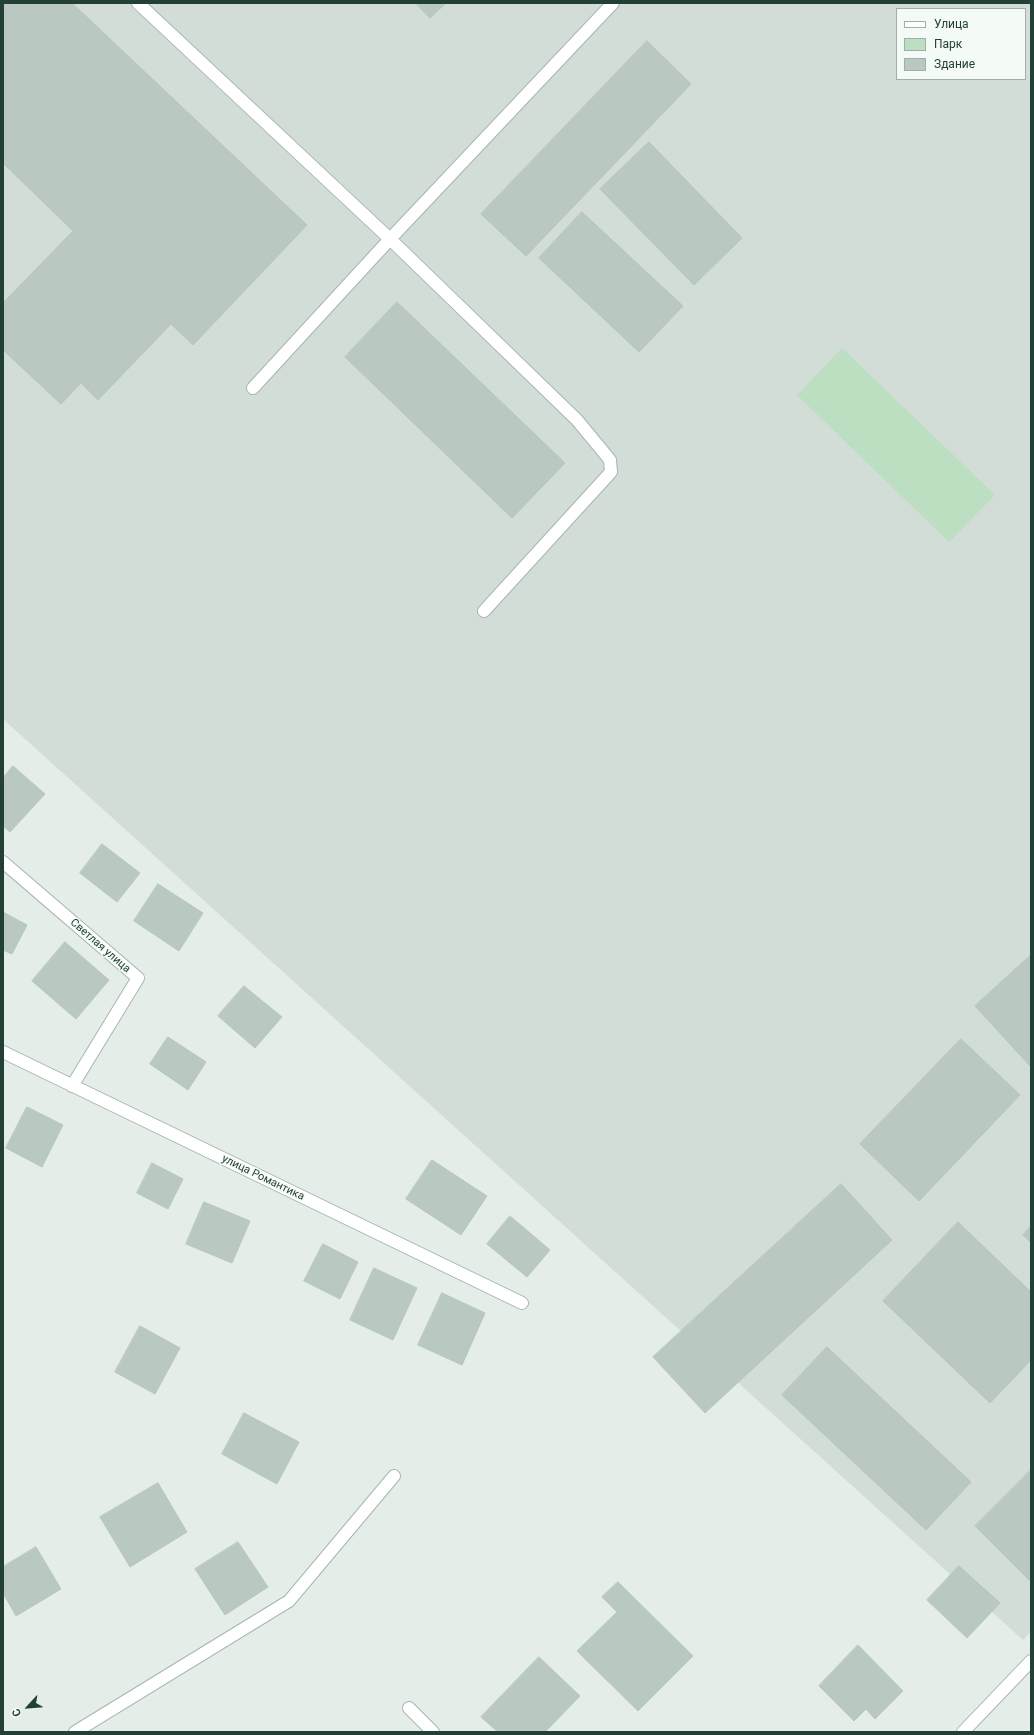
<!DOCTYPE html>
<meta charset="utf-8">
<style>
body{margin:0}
#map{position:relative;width:1034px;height:1735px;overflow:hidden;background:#e4ede8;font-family:Roboto,sans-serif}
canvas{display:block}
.frame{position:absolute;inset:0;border:4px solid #224035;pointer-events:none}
.legend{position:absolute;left:896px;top:8px;width:130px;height:72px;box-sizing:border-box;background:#f4faf6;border:1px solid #a0b0a9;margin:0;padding:5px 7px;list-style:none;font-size:12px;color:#224035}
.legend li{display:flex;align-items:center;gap:8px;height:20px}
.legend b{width:20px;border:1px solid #a0b0a9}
.north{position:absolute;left:8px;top:1687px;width:40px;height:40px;-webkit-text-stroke:3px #f4faf6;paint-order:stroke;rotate:244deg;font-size:11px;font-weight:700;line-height:16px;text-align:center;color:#224035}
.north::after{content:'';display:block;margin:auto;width:14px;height:18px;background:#224035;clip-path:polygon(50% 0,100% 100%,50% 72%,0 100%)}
</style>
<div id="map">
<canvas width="1034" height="1735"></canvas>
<div class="frame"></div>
<ul class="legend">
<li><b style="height:5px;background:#fff"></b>Улица</li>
<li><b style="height:11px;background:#bcdfc2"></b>Парк</li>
<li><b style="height:11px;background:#b9c8c1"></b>Здание</li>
</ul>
<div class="north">С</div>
</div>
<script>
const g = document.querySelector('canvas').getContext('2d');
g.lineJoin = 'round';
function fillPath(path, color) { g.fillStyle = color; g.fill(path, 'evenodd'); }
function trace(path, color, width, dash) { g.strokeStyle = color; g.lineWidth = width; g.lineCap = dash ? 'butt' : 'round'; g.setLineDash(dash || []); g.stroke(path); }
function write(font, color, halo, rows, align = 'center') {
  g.font = font + ' Roboto,sans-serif'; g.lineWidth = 3; g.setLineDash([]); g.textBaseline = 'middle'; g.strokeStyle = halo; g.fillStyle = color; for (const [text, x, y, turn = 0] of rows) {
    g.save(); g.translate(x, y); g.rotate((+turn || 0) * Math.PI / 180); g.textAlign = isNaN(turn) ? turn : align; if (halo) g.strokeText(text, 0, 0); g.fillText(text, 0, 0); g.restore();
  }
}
fillPath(new Path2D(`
 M3,3H1031V1632L1023,1640L3,719ZM897,9H1025V79H897Z`), '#d2ddd7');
fillPath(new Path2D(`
 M842,348L995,495L949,542L797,395Z`), '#bcdfc2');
const building = new Path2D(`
 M3,3H72L307,225L193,345L171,324L98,400L81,383L61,404L3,350V303L73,231L3,163Z
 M416,3H446L430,18Z
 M647,41L691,84L526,256L481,214Z
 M649,142L742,238L694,285L600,189Z
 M582,212L683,306L639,352L539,258Z
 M397,302L565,463L512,518L345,357Z
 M13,766L45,794L10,832L3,826V778Z
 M102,844L140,873L117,902L80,873Z
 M158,884L203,913L179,951L134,921Z
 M3,912L27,925L12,954L3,950Z
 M65,942L109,980L76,1019L32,981Z
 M1031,955V1067L975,1006Z
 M244,986L282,1017L255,1048L218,1016Z
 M168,1037L206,1062L188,1090L150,1064Z
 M961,1039L1020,1095L919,1201L860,1144Z
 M27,1107L63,1125L42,1167L6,1148Z
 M432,1160L487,1196L461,1235L406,1199Z
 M152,1163L183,1179L168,1209L137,1193Z
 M841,1184L892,1240L705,1413L653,1357Z
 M204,1202L250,1221L232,1263L186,1244Z
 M510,1216L550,1250L527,1277L487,1244Z
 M958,1222L1031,1292V1360L990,1403L883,1301Z
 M1031,1226V1243L1023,1235Z
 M323,1244L358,1262L340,1299L304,1281Z
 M374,1268L417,1288L393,1340L350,1320Z
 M442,1293L485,1313L462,1365L418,1345Z
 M140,1326L180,1348L155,1394L115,1372Z
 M827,1347L971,1482L926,1530L782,1395Z
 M244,1413L299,1442L277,1484L222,1454Z
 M1031,1470V1578L1029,1580L975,1526Z
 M158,1483L187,1532L130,1567L100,1517Z
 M238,1542L268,1587L225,1615L195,1569Z
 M36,1547L61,1589L16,1616L3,1593V1567Z
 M959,1566L1000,1603L967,1638L927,1600Z
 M618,1582L693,1656L638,1711L577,1651L617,1612L602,1597Z
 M858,1645L903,1691L875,1719L866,1709L854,1721L819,1686Z
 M539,1657L580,1696L545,1732H498L481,1717Z`);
fillPath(building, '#b9c8c1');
trace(building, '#b6c7be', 1);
const service = new Path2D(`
 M138,3L390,239L577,420L610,460L611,472L484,611
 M253,388L390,239L613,3
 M409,1708L433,1732
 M75,1732L289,1601L394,1476
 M963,1732L1031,1661`);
const minor = new Path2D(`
 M3,862L138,978L72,1086
 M3,1052L522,1303`);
trace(service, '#a6b6af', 14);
trace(minor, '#a6b6af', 14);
trace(service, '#fff', 12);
trace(minor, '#fff', 12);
write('11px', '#224035', '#f4faf6', [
 ["Светлая улица",100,946,41],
 ["улица Романтика",263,1178,26]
]);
</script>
